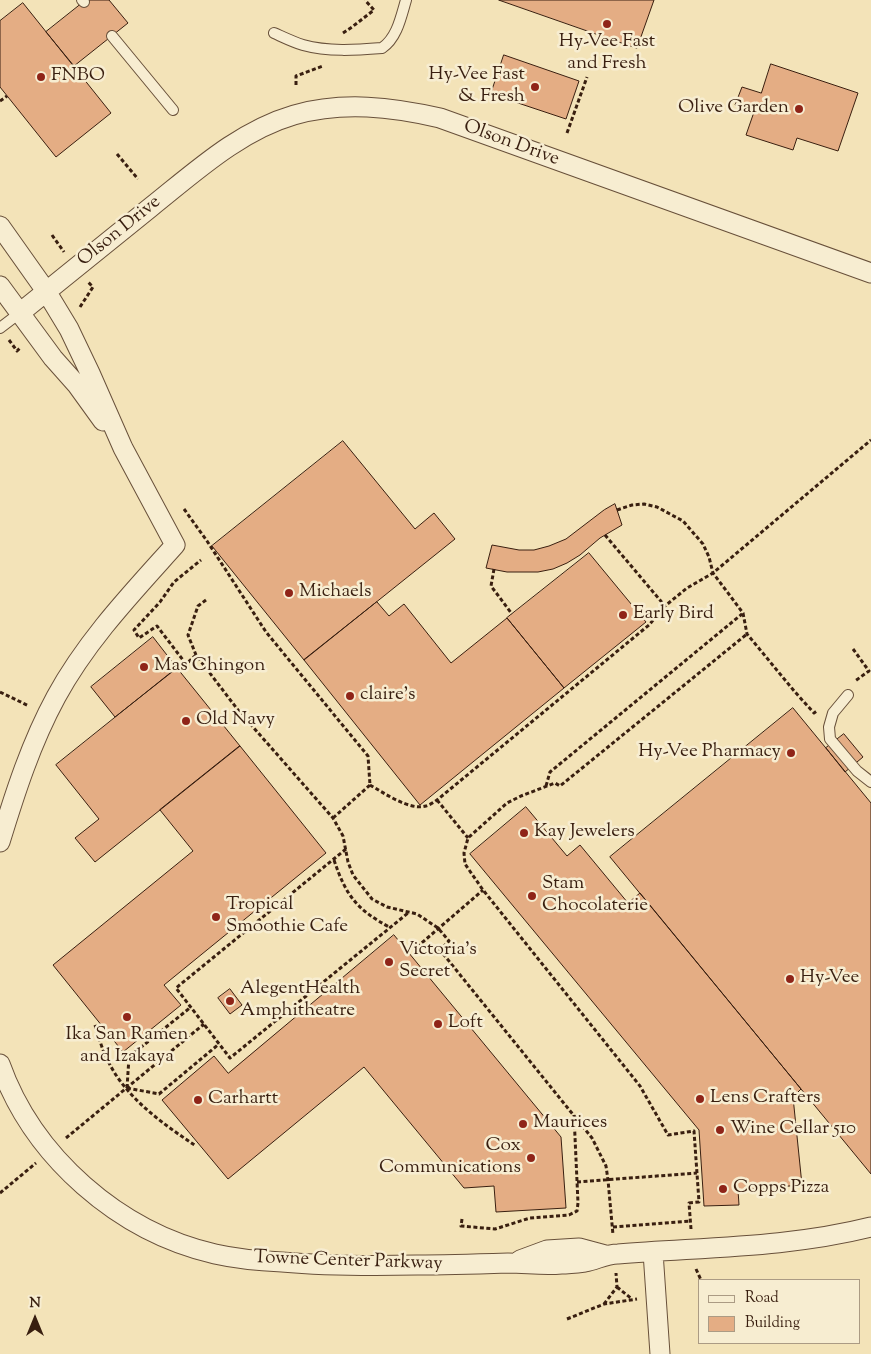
<!DOCTYPE html>
<style>
body{margin:0}
#map{position:relative;width:871px;height:1354px;overflow:hidden;background:#f3e3b8;font-family:"Sorts Mill Goudy",serif}
canvas{display:block}
.legend{position:absolute;left:698px;top:1279px;width:162px;height:65px;box-sizing:border-box;background:#f7edd1;border:1px solid #ab9b84;margin:0;padding:6px 9px;list-style:none;font-size:15px;color:#391f10}
.legend li{display:flex;align-items:center;gap:10px;height:25px}
.legend b{width:25px;border:1px solid #ab9b84}
.north{position:absolute;left:10px;top:1294px;width:50px;height:50px;-webkit-text-stroke:4px #f7edd1;paint-order:stroke;rotate:0deg;font-size:14px;font-weight:700;line-height:20px;text-align:center;color:#391f10}
.north::after{content:'';display:block;margin:auto;width:18px;height:22px;background:#391f10;clip-path:polygon(50% 0,100% 100%,50% 72%,0 100%)}
</style>
<div id="map">
<canvas width="871" height="1354"></canvas>
<ul class="legend">
<li><b style="height:6px;background:#f7edd1"></b>Road</li>
<li><b style="height:14px;background:#e4ad84"></b>Building</li>
</ul>
<div class="north">N</div>
</div>
<script>
const g = document.querySelector('canvas').getContext('2d');
g.lineJoin = 'round';
function fillPath(path, color) { g.fillStyle = color; g.fill(path, 'evenodd'); }
function trace(path, color, width, dash) { g.strokeStyle = color; g.lineWidth = width; g.lineCap = dash ? 'butt' : 'round'; g.setLineDash(dash || []); g.stroke(path); }
function write(font, color, halo, rows, align = 'center') {
  g.font = font + ' "Sorts Mill Goudy",serif'; g.lineWidth = 5; g.setLineDash([]); g.textBaseline = 'middle'; g.strokeStyle = halo; g.fillStyle = color; for (const [text, x, y, turn = 0] of rows) {
    g.save(); g.translate(x, y); g.rotate((+turn || 0) * Math.PI / 180); g.textAlign = isNaN(turn) ? turn : align; if (halo) g.strokeText(text, 0, 0); g.fillText(text, 0, 0); g.restore();
  }
}
const building = new Path2D(`
 M86,0H109L128,23L74,66L46,32Z
 M499,0H654L637,48Z
 M23,3L111,113L56,157L0,87V21Z
 M504,55L579,81L566,119L491,94Z
 M771,64L858,93L838,151L797,138L793,150L746,135L754,112L735,105L742,87L761,93Z
 M343,441L415,529L434,513L455,539L304,660L212,546Z
 M615,504L622,525L600,538L580,555L567,563L553,569L538,572H507L486,568L492,545L519,550H534L549,546L566,539L604,510Z
 M589,553L646,622L564,688L507,618Z
 M377,602L389,616L404,604L451,663L507,618L564,688L420,805L304,660Z
 M153,637L177,668L115,717L91,687Z
 M177,668L240,746L95,862L75,838L99,819L56,765Z
 M793,708L871,803V1174L610,857Z
 M844,734L863,757L845,772L826,748Z
 M240,746L326,853L164,985L181,1005L123,1052L53,965L193,851L160,810Z
 M526,807L567,856L580,845L628,903L640,893L801,1089L793,1097L802,1185L738,1190L739,1205L704,1206L699,1130L470,854Z
 M394,935L561,1137L566,1208L496,1212L494,1186L464,1188L364,1067L228,1179L162,1100L214,1056L228,1073Z
 M230,989L242,1005L230,1014L218,998Z`);
fillPath(building, '#e4ad84');
trace(building, '#391f10', 1);
const service = new Path2D(`
 M82,0L84,2
 M274,33C283,37 293,42 303,45C328,52 356,50 382,48C397,38 401,17 406,0
 M112,36L173,110
 M0,328L21,312
 M848,695L833,713L829,727L830,739L857,771L871,782`);
const minor = new Path2D(`
 M0,226L46,291L69,329L90,373L123,448L175,545C132,593 87,640 56,697C31,743 15,793 0,842
 M0,286L53,358L77,385L103,421
 M21,312C64,277 108,242 151,207C195,172 239,131 294,115C343,101 392,107 440,118L871,273
 M0,1064C33,1157 119,1232 215,1254C237,1259 260,1261 282,1262C327,1266 372,1266 417,1265C447,1265 478,1264 508,1263C526,1263 544,1266 561,1264C569,1264 577,1263 585,1262C596,1260 606,1254 618,1254C702,1247 788,1248 871,1227
 M653,1252L660,1354
 M520,1260L547,1250L579,1248L605,1255`);
trace(service, '#68503a', 12);
trace(minor, '#68503a', 21);
trace(new Path2D(`
 M343,33L352,27L374,10L365,0
 M296,85V76L323,66
 M0,101L7,96
 M567,133L587,77
 M117,154L138,179
 M52,235L64,252
 M80,307L93,287L88,282
 M9,340L17,351L21,347
 M184,509L207,541L266,632L368,756L370,785
 M617,510L632,505L644,504L657,507L683,521L703,544L709,557L713,573L743,613L747,634L795,692L814,713L817,711
 M605,535L665,606
 M494,569L491,586L512,614
 M206,600L198,606L188,635L196,655L238,710L333,818L343,836L348,862L353,875L372,899L387,907L417,914L438,928L449,941L440,950L592,1138L606,1166L608,1180L613,1235
 M853,649L869,671L855,681
 M196,655L186,664L157,626L139,638L134,630L160,602L174,582L201,560
 M0,692L29,706
 M370,785C384,793 410,811 426,806C430,805 434,802 437,800L649,625L665,606L687,588L713,573L871,440
 M546,786L550,772L742,614
 M437,800L468,838
 M333,818L370,785
 M346,849L176,988L230,1058L408,913
 M334,860C346,896 357,910 391,928
 M417,947L483,890
 M95,1025C99,1037 102,1050 108,1061C126,1098 163,1124 196,1146
 M127,1088L159,1094L219,1044
 M127,1088L129,1057L191,1007
 M66,1138L204,1024
 M577,1182L697,1173
 M0,1193L36,1163
 M462,1219L461,1226L495,1229L530,1218L569,1215L577,1211L578,1203L574,1115
 M613,1227L691,1221
 M691,1229L689,1203L699,1202L694,1131L668,1135L640,1086L483,890L465,864L464,853L468,838L507,803L521,796L555,783L560,786L747,634
 M696,1269L701,1280
 M617,1287L632,1299
 M604,1304L617,1287L616,1273
 M567,1319L604,1304L637,1299`), '#391f10', 3, [4, 2.5]);
trace(service, '#f7edd1', 10);
trace(minor, '#f7edd1', 19);
for (const [x, y, r, color] of [
 [607,24,5,"#8f2418"],
 [41,77,5,"#8f2418"],
 [535,87,5,"#8f2418"],
 [799,109,5,"#8f2418"],
 [289,593,5,"#8f2418"],
 [623,615,5,"#8f2418"],
 [144,667,5,"#8f2418"],
 [350,696,5,"#8f2418"],
 [186,721,5,"#8f2418"],
 [791,753,5,"#8f2418"],
 [524,833,5,"#8f2418"],
 [532,896,5,"#8f2418"],
 [216,917,5,"#8f2418"],
 [389,962,5,"#8f2418"],
 [790,979,5,"#8f2418"],
 [230,1001,5,"#8f2418"],
 [127,1017,5,"#8f2418"],
 [438,1024,5,"#8f2418"],
 [700,1099,5,"#8f2418"],
 [198,1100,5,"#8f2418"],
 [523,1124,5,"#8f2418"],
 [720,1130,5,"#8f2418"],
 [531,1158,5,"#8f2418"],
 [723,1189,5,"#8f2418"]
]) { const dot = new Path2D(); dot.arc(x, y, r, 0, 2 * Math.PI); g.fillStyle = color; g.fill(dot); trace(dot, '#f7edd1', 2); }
write('19px', '#391f10', '#f7edd1', [
 ["Hy-Vee Fast",607,43,"center"],
 ["and Fresh",607,65,"center"],
 ["Hy-Vee Fast",525,76,"right"],
 ["& Fresh",525,98,"right"],
 ["FNBO",51,77],
 ["Olive Garden",789,109,"right"],
 ["Michaels",299,593],
 ["Early Bird",633,615],
 ["Mas Chingon",154,667],
 ["claire's",360,696],
 ["Old Navy",196,721],
 ["Hy-Vee Pharmacy",781,753,"right"],
 ["Kay Jewelers",534,833],
 ["Stam",542,885],
 ["Chocolaterie",542,907],
 ["Tropical",226,906],
 ["Smoothie Cafe",226,928],
 ["Victoria's",399,951],
 ["Secret",399,973],
 ["Hy-Vee",800,979],
 ["AlegentHealth",240,990],
 ["Amphitheatre",240,1012],
 ["Loft",448,1024],
 ["Ika San Ramen",127,1036,"center"],
 ["and Izakaya",127,1058,"center"],
 ["Lens Crafters",710,1099],
 ["Carhartt",208,1100],
 ["Maurices",533,1124],
 ["Wine Cellar 510",730,1130],
 ["Cox",521,1147,"right"],
 ["Communications",521,1169,"right"],
 ["Copps Pizza",733,1189]
], 'left');
write('19px', '#391f10', '#f7edd1', [
 ["Olson Drive",511,144,20],
 ["Olson Drive",120,232,-39],
 ["Towne Center Parkway",348,1262,2]
]);
</script>
